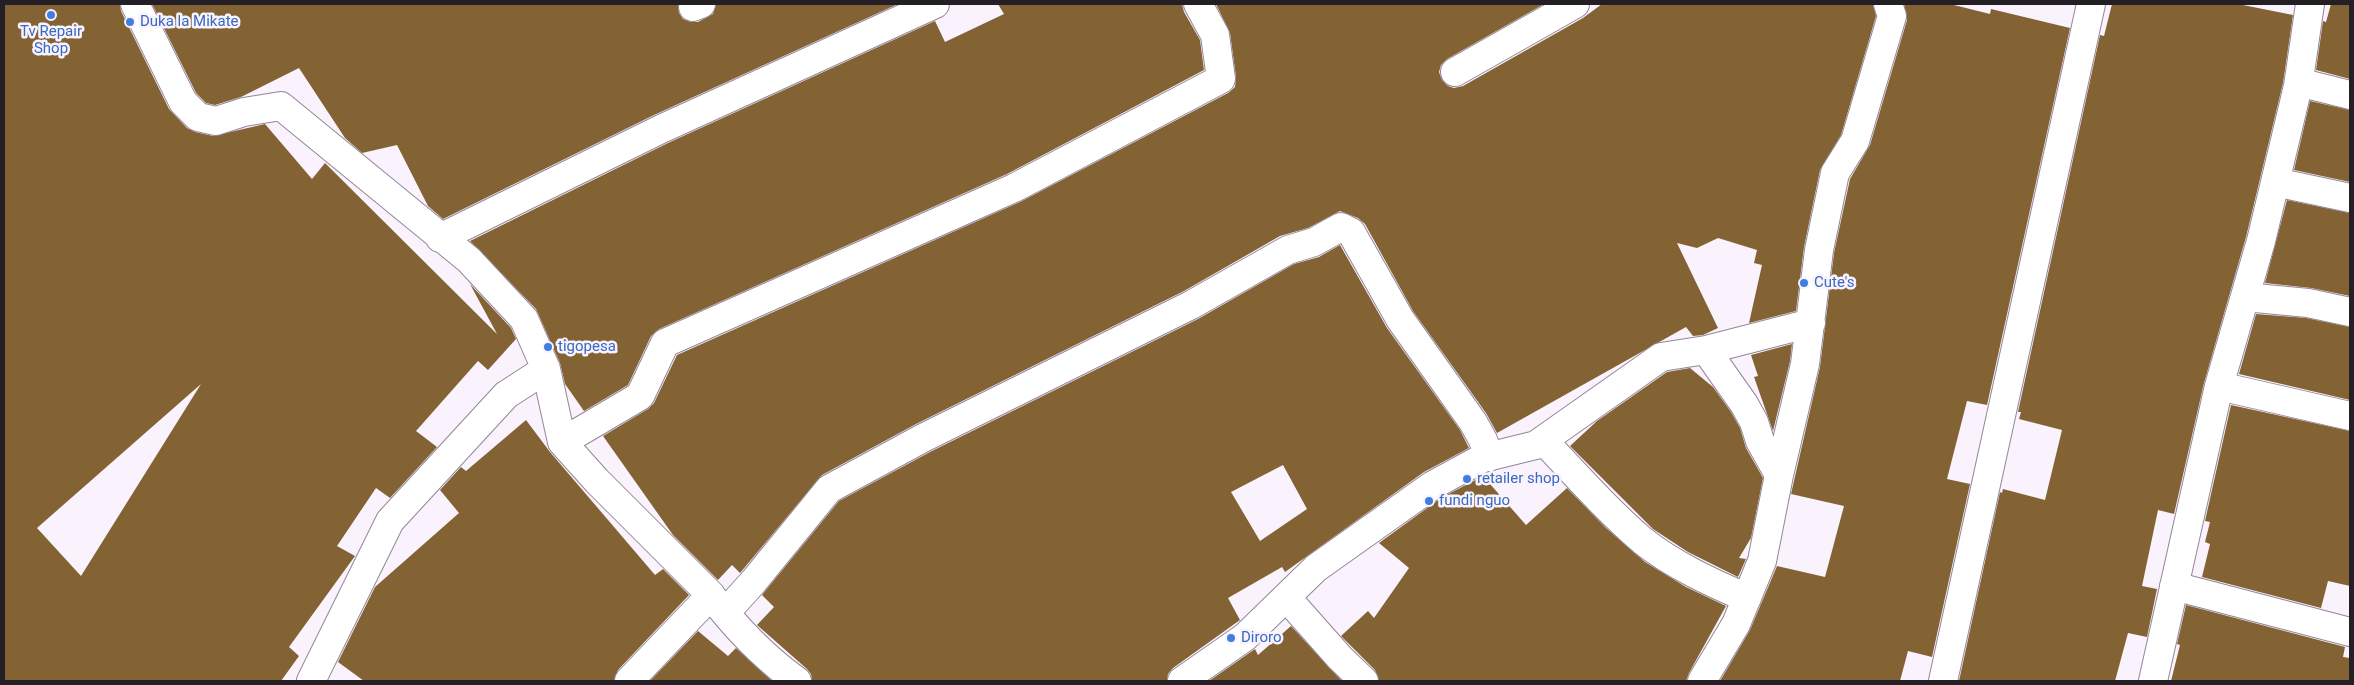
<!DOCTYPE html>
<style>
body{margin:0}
#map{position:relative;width:2354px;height:685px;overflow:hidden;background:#faf2fd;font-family:Roboto,sans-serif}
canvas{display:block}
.frame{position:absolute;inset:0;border:5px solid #231f25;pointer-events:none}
</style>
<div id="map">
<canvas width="2354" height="685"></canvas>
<div class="frame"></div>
</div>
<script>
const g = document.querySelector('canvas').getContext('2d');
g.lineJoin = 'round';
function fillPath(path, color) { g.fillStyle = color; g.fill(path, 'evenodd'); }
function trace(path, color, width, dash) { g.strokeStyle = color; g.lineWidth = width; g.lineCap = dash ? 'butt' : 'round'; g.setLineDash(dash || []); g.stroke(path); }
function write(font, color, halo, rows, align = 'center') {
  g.font = font + ' Roboto,sans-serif'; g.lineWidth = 5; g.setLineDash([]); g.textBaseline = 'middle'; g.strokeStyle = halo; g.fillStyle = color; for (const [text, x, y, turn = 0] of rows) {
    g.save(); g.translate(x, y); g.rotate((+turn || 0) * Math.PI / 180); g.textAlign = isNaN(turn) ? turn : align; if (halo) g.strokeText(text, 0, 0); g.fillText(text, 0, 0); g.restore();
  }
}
fillPath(new Path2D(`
 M4,4H120L121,11L169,109L187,128L195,132L213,136L265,124L312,179L325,163L497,334L470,284L511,328L516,339L488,370L478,361L416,431L437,447L390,498L376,488L337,546L355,556L289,647L299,656L281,681H4ZM201,384L81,576L37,528Z
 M152,4H678L679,13L683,19L691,22H698L713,14L716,4H898L654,115L443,219L428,206L397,145L362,153L345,138L299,68L241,97L215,105L206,103L196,93Z
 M998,4H1182L1184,12L1200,40L1204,70L1007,174L659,329L651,336L628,385L584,411L565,384L560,363L536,309L470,241L668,143L935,21L945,42L1004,14Z
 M1216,4H1544L1447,59L1441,65L1439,72L1442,80L1448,86L1454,88L1463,86L1583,18L1602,4H1873L1876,16L1841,135L1820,170L1804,247L1796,311L1749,323L1762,265L1754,263L1757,250L1718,238L1697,248L1677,243L1718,328L1703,335L1693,336L1686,327L1497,433L1486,413L1413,311L1365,224L1358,218L1340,211L1308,228L1280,236L1184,291L916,424L822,475L740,573L732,565L718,580L673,535L603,436L648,409L654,403L677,355L1020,202L1228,93L1235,87L1236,77L1230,33Z
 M1904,4H1950L1990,14L1991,9L2070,28L1987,405L1967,401L1947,479L1970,484L1932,657L1908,651L1900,681H1720L1750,630L1777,566L1825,577L1844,506L1791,494L1820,367L1834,253L1850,179L1870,145L1907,20Z
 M2112,4H2238L2293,15L2283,83L2246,237L2204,383L2174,514L2158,510L2142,586L2157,589L2147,637L2128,633L2115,681H1959L2000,492L2002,493L2003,489L2045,500L2062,430L2019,419L2021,412H2018L2100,35L2104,36Z
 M2331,4H2350V79L2316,70L2323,21L2326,22Z
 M2310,101L2350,110V182L2294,170Z
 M2287,200L2350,213V296L2311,288L2265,283Z
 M1340,245L1387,328L1460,430L1469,448L1424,472L1285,572L1282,567L1228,598L1240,620L1173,668L1168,674L1167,681H812L811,674L807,669L757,625L774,607L762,595L839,501L930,452L1198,319L1294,264L1319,257ZM1283,465L1307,509L1260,541L1231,492Z
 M2256,314L2306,318L2350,327V400L2239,374Z
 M1792,344L1790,361L1773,431L1754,377L1758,376L1751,355Z
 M1690,368L1713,387L1731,412L1740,428L1746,448L1763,478L1751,538L1739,558L1746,559L1738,577L1688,552L1653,529L1570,446L1597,421L1667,372Z
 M2231,405L2350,431V586L2328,581L2321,608L2202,577L2210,544L2205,542L2210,522L2205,521Z
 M526,420L550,452L655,575L663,569L689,595L618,670L614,681H364L338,662L375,587L459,513L440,490L461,467L466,471Z
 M1483,476L1526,525L1567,488L1606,528L1645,562L1686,587L1726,606L1689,673L1686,681H1379L1375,670L1341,636L1368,611L1374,618L1409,568L1379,543L1441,498Z
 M2186,605L2345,647L2343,657L2350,658V681H2171L2180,645L2177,644Z
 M1291,626L1342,681H1209L1255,649L1258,655Z
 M698,631L728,656L736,648L772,681H650Z`), '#836333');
const minor = new Path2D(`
 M135,4L183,102L198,117L216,121L244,112L281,106L469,260L524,319L546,369L562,442L597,481L711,595L629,681
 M693,7L701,4
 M1455,72L1575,4
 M2298,86L2302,83L2350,95
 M2275,182L2350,198
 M440,238L661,129L935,4
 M2245,297L2308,303L2350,312
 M2219,386L2350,416
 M1543,440C1576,475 1607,510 1643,541C1673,565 1712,583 1747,598
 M562,442L640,396L665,343L1014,188L1221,79L1215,35L1198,4
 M1779,475L1805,364L1819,250L1835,173L1855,141L1892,16L1888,4
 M2174,586L2350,632
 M1286,597L1340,658L1364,681
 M713,598C737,629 765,658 797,681
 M725,613L754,581L829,489L923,438L1191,305L1288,250L1314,242L1341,227L1351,232L1400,319L1473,422L1483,440L1489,457
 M311,681L390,521L506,395L546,369
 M1182,681L1245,637L1316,568L1433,485L1483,458L1536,445L1661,357L1706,350L1811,323
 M1702,681L1736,624L1762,561L1779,475L1760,441L1754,422L1744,404L1706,350
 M1943,681L2091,4
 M2153,681L2219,386L2261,241L2298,86L2310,4`);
trace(minor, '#938798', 30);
trace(minor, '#fff', 28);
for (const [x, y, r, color] of [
 [51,15,5,"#3f7fe0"],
 [130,22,5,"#3f7fe0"],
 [1804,283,5,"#3f7fe0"],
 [548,347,5,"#3f7fe0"],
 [1467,479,5,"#3f7fe0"],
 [1429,501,5,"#3f7fe0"],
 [1231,638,5,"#3f7fe0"]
]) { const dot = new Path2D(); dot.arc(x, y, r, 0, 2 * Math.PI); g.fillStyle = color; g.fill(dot); trace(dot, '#faf2fd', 2); }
write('15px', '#366cbe', '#faf2fd', [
 ["Duka la Mikate",140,22],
 ["Tv Repair",51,32,"center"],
 ["Shop",51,49,"center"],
 ["Cute's",1814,283],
 ["tigopesa",558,347],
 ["retailer shop",1477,479],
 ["fundi nguo",1439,501],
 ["Diroro",1241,638]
], 'left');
</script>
